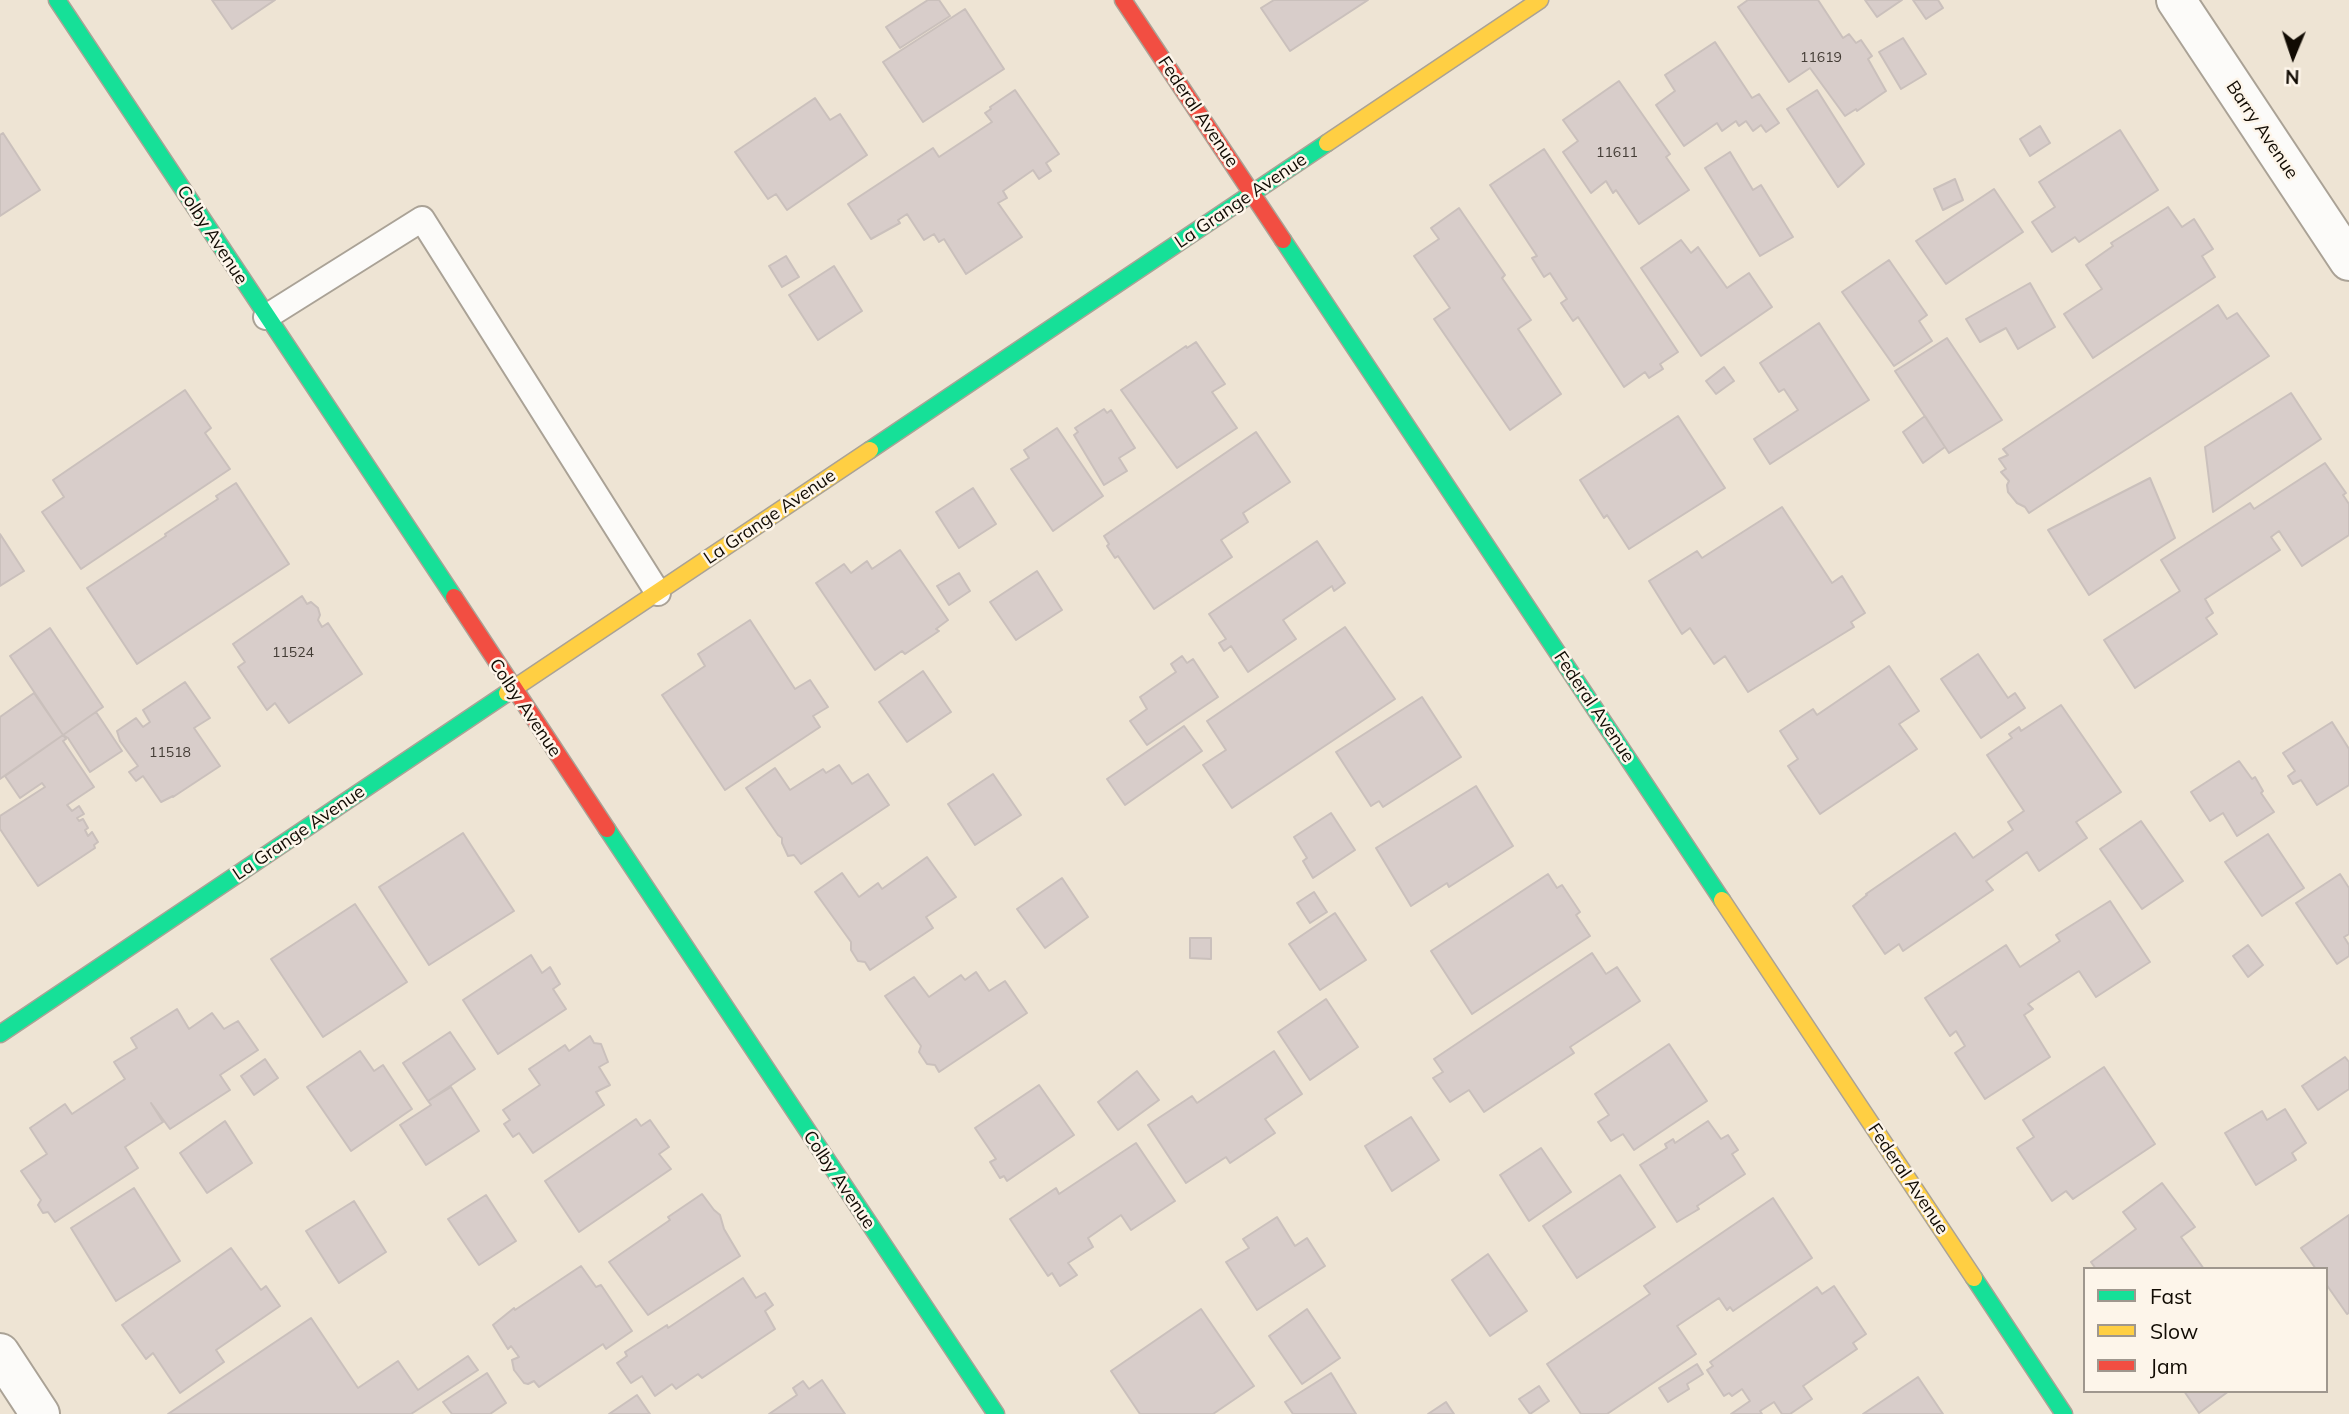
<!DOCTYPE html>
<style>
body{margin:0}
#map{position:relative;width:2349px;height:1414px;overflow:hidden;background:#eee4d4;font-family:Mulish,sans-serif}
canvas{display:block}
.legend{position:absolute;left:2083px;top:1267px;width:245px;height:126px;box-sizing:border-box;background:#fdf5ea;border:2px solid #9f978e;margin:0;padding:9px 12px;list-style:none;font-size:21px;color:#110b03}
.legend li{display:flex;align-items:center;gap:14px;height:35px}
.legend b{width:35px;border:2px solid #9f978e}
.north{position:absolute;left:2258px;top:21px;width:70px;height:70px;-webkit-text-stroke:5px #fdf5ea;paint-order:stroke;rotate:182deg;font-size:19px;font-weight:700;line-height:28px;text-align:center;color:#110b03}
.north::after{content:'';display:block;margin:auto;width:24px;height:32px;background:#110b03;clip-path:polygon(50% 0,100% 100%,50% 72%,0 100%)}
</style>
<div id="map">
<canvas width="2349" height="1414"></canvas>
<ul class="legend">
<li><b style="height:9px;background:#16e098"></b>Fast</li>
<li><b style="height:9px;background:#ffcf43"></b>Slow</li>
<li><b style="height:9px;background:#f24e42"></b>Jam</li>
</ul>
<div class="north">N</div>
</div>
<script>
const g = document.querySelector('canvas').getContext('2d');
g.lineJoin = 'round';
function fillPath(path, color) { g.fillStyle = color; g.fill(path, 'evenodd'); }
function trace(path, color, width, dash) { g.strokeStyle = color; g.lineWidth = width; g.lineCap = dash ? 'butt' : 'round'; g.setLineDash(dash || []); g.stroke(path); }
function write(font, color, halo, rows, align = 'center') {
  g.font = font + ' Mulish,sans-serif'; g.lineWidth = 5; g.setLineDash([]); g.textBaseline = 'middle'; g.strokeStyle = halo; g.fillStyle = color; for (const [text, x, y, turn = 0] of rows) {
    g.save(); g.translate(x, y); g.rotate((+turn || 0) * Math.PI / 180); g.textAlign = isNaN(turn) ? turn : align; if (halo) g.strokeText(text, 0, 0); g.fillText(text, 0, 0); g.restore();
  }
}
const building = new Path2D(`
 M212,0H275L232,29Z
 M928,0H939L950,16L900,48L886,27Z
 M1274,0H1368L1290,51L1261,8Z
 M1748,0H1818L1843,38L1849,34L1856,43L1861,40L1872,56L1868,59L1886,91L1857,111L1856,109L1845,116L1810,68L1789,82L1738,7Z
 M1865,0H1902L1877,17Z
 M1913,0H1938L1943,8L1926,19Z
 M965,9L1004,69L923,122L883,62Z
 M1903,38L1926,74L1901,89L1879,52Z
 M1715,42L1752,98L1759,94L1779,123L1766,132L1761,125L1753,131L1746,121L1739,126L1736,121L1722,131L1717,123L1684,146L1656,105L1675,91L1665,75Z
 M1619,81L1670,154L1666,157L1689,190L1639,224L1616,190L1613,193L1606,181L1591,193L1563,152L1578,141L1563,120Z
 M1015,90L1059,154L1046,163L1051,171L1039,179L1033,170L1003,191L1007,198L998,203L1022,237L966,274L944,239L939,242L934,234L924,240L907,214L898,220L900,223L871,239L848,204L933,148L939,157L992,122L985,113L991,109L990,107Z
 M1817,90L1864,164L1838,187L1787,109Z
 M815,98L830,120L840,114L867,155L787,210L776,194L768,199L735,152Z
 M2040,126L2050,143L2030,156L2020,139Z
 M2120,130L2158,190L2079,242L2075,237L2052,252L2032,222L2055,207L2039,182Z
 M3,133L40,190L0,216V135Z
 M1544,149L1678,352L1660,364L1663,369L1649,378L1645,372L1624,387L1578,317L1573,321L1561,303L1567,299L1550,273L1544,277L1532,258L1537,256L1490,185Z
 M1730,152L1753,190L1761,185L1793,237L1760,256L1705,168Z
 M1955,179L1963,200L1943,210L1934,189Z
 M1994,189L2023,232L1946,284L1916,241Z
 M2168,207L2182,227L2194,219L2213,249L2202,256L2215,277L2093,358L2064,314L2102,289L2086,265L2113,246L2111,243Z
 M1459,208L1505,275L1502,278L1531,320L1518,329L1561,394L1510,430L1434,319L1450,308L1414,256L1439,239L1431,228Z
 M1681,240L1691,253L1698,247L1727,288L1749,273L1772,307L1701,356L1641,268Z
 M786,256L799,277L782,287L769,266Z
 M1889,260L1927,315L1919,321L1932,341L1894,366L1842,292Z
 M834,266L862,311L818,340L789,295Z
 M2030,283L2055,327L2018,349L2006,328L1980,342L1966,319Z
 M2218,305L2227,319L2237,313L2269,356L2029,513L2025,507L2017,503L2008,492L2007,485L2009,481L2001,472L2006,469L1999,459L2008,455L2003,449Z
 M1819,323L1869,400L1770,464L1754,439L1798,410L1784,389L1779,392L1760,363Z
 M1947,338L2002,420L1949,453L1895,371Z
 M1196,342L1225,384L1212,392L1237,428L1177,468L1121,390L1186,346L1187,348Z
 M1724,367L1734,381L1716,394L1706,381Z
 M185,390L211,428L205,433L230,469L81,569L42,512L64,497L53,480Z
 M2291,393L2321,439L2213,512L2205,447Z
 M1104,409L1107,413L1111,410L1135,448L1119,458L1127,471L1104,485L1074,435L1078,432L1075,428Z
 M1678,416L1725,488L1629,549L1607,515L1604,518L1580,480Z
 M1925,416L1945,447L1923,463L1903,432Z
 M1057,428L1103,496L1053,531L1011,469L1029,458L1024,450Z
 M1256,432L1290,482L1243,513L1248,522L1221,540L1232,557L1154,609L1118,556L1115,558L1107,546L1109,544L1104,536Z
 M2325,463L2346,493L2343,495L2349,504V535L2302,566L2279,531L2271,537L2280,550L2205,599L2213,613L2206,618L2217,634L2135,688L2104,640L2180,591L2161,560L2250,503L2254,509Z
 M2150,478L2175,538L2089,595L2048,530Z
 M236,483L289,564L137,664L87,588L166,536L165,534L218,499L216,496Z
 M973,488L996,524L959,548L936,512Z
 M1782,507L1832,583L1842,576L1865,613L1851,622L1854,627L1748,692L1725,656L1714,664L1690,628L1682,634L1649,581L1697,551L1702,558Z
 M0,534L24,571L0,586Z
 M1317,541L1345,583L1334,591L1332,586L1283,620L1296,639L1248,672L1231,646L1224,651L1219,643L1226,639L1209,614Z
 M900,550L948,620L936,629L939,631L905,654L902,651L875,670L816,583L844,564L851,573L867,561L872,569Z
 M1037,571L1062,610L1016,640L990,602Z
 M959,573L970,591L949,605L937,586Z
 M302,596L307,604L311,602L318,608L320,615L318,620L322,627L328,623L362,674L289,723L275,703L267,710L238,667L245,662L233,644Z
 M750,620L795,689L810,680L828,707L813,716L820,727L725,790L662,695L705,666L698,654Z
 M1345,627L1395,699L1232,808L1203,765L1226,750L1207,721Z
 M50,628L103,707L63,735L10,656Z
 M1978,654L2008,698L2015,693L2025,708L1981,738L1941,679Z
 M1182,656L1187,663L1193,659L1218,697L1147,745L1130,721L1147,709L1140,697L1176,672L1171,664Z
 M1889,666L1919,711L1899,724L1917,749L1820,814L1788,766L1798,759L1780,731L1813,709L1817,715Z
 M923,671L951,712L907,742L879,702Z
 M185,682L210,718L194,728L220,766L173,797V796L161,802L143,776L136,781L129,772L138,766L120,741L117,731L136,718L143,727L150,722L143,710Z
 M34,693L63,735L0,779V717Z
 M1422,697L1461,757L1383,807L1379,801L1371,806L1336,752Z
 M2061,705L2121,792L2076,822L2087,838L2039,871L2027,852L1986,881L1993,890L1903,951L1899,944L1885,954L1853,906L1867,895L1866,894L1955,833L1973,858L2013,830L2008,822L2024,811L1987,755L2012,738L2009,734L2019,727L2021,731Z
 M96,712L122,751L90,772L68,738L63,735Z
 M2332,722L2349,749V785L2317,805L2301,780L2293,784L2288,776L2295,771L2283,753Z
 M1184,726L1202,751L1125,805L1107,779Z
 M63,735L66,739L63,741L94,787L67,805L72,811L79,806L84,814L77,818L79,821L83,819L88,828L85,830L88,836L92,832L98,842L94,845L95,848L38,886L0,829V816L45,787L42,783L20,798L5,776Z
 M2239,761L2252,779L2255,777L2263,791L2261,793L2274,812L2237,836L2223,813L2210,821L2191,792Z
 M839,765L852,784L868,774L889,805L801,864L794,855L788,856L782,843V838L778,835L746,788L775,768L790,790L823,769L826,773Z
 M993,774L1021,815L975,845L948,804Z
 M1476,786L1513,846L1449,887L1447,883L1411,906L1376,848Z
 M1331,813L1355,850L1313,878L1303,861L1307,858L1294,837Z
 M2141,821L2183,881L2142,909L2100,849Z
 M463,833L514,911L429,965L379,887Z
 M2268,834L2304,888L2262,916L2225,862Z
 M927,857L956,897L926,917L933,928L870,970L865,962L858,961L851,950V942L815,892L842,873L859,897L878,883L882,889Z
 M1548,874L1557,888L1562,885L1580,912L1576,915L1590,936L1472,1014L1431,951Z
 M2340,874L2349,888V934L2344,937L2349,945V956L2337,964L2296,903Z
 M1062,878L1088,917L1045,948L1017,909Z
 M1314,892L1327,912L1310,923L1297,903Z
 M2110,901L2150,962L2096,997L2079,971L2028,1004L2033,1009L2024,1015L2050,1057L1985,1099L1955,1053L1965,1046L1956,1031L1950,1036L1925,998L2006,945L2020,967L2060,941L2056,935Z
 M355,904L407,982L323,1037L271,959Z
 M1335,913L1366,960L1320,990L1289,944Z
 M1190,938H1211V959L1190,958Z
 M2248,945L2263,965L2248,977L2233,956Z
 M1592,953L1606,974L1617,967L1640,1001L1570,1047L1574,1053L1484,1112L1469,1090L1450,1102L1433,1078L1443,1072L1434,1059Z
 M531,955L542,973L550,967L560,984L553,989L566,1009L498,1054L463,1000Z
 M976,972L989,991L1005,981L1027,1013L939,1072L935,1065L927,1064L919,1052L921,1046L885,996L914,977L929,997L961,975L965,980Z
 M1326,999L1358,1047L1310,1080L1278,1032Z
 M177,1009L189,1029L212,1013L224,1029L238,1021L258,1050L220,1075L230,1090L170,1129L151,1103L163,1122L125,1147L138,1168L55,1222L48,1212L43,1213L38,1205L41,1200L21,1171L47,1154L30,1128L65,1104L72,1114L125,1079L114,1062L137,1048L131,1038Z
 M450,1032L475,1069L428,1101L403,1063Z
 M590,1036L594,1043L601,1044L608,1062L599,1067L610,1085L596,1092L604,1105L533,1153L519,1133L513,1137L504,1124L510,1120L503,1110L540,1085L529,1069L565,1045L569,1051Z
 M1669,1044L1707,1101L1634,1150L1623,1134L1611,1141L1598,1122L1609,1115L1595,1094Z
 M360,1051L374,1071L383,1065L412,1109L351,1151L307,1087Z
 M1274,1051L1302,1094L1265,1119L1275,1133L1230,1163L1226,1157L1186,1183L1148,1125L1192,1096L1197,1103Z
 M2345,1057L2349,1062V1089L2318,1110L2302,1086Z
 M265,1059L278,1078L254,1095L241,1076Z
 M2104,1067L2155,1144L2073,1199L2066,1191L2052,1201L2017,1148L2034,1137L2023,1120Z
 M1137,1071L1159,1100L1118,1130L1098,1102Z
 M1039,1085L1074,1135L1007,1181L1004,1176L1000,1178L990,1162L996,1159L975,1128Z
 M451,1087L479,1131L426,1165L400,1125L431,1105L428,1101Z
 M2285,1109L2306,1143L2292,1153L2296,1160L2256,1185L2225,1133L2262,1111L2267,1120Z
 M1411,1117L1439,1160L1392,1191L1365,1146Z
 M636,1119L641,1126L650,1120L669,1147L659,1154L671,1169L579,1232L545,1181Z
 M225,1121L252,1163L207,1193L180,1153Z
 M1708,1121L1721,1139L1728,1135L1738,1150L1732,1154L1745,1174L1697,1206L1699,1209L1677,1222L1640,1165L1667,1148L1665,1144L1673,1139L1675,1143Z
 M1136,1143L1175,1201L1131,1230L1121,1215L1088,1238L1093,1247L1068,1263L1077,1275L1060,1286L1052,1273L1048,1276L1010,1219L1056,1188L1059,1194Z
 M1541,1148L1571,1192L1529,1221L1500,1175Z
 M1620,1175L1655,1227L1577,1278L1543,1226Z
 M2162,1183L2195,1227L2181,1237L2204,1269H2096L2091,1262L2136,1229L2123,1212Z
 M134,1188L180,1261L116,1301L71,1228Z
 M702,1194L714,1210L720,1215L724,1229L740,1256L648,1315L609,1262L670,1220L668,1217Z
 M486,1195L516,1241L479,1265L448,1219Z
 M1773,1198L1812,1258L1733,1311L1730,1307L1727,1310L1719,1298L1677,1326L1696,1354L1607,1414H1581L1547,1364L1650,1294L1644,1286Z
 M354,1201L386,1252L339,1283L306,1231Z
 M2349,1215V1313L2347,1314L2326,1284V1269H2316L2301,1248Z
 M1277,1217L1295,1246L1307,1238L1325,1266L1257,1310L1226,1262L1249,1248L1243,1239Z
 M231,1248L261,1290L266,1286L280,1306L216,1350L224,1362L180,1393L153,1353L146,1359L122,1325Z
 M1488,1254L1527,1311L1490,1336L1452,1280Z
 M581,1266L596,1287L601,1285L632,1331L606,1349L603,1344L539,1387L534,1381L528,1384L524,1383L514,1370L512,1360L519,1357L511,1346L508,1349L493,1325L514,1308L515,1310Z
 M743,1278L756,1298L765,1293L773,1305L765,1311L775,1329L702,1378L698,1374L676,1389L672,1384L655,1396L642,1376L631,1383L617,1363L627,1356L625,1352L667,1325L668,1328Z
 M1834,1286L1866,1334L1853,1343L1857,1349L1803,1386L1812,1399L1790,1414H1782L1774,1402L1760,1411L1762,1414H1731L1750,1401L1742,1389L1732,1396L1729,1393L1724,1396L1707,1370L1713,1366L1710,1362L1817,1287L1822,1294Z
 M1201,1309L1254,1386L1213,1414H1140L1111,1371Z
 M1307,1309L1340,1358L1302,1384L1269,1336Z
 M311,1318L358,1388L398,1361L418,1390L468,1356L478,1370L411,1414H168Z
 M1697,1364L1703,1374L1687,1384L1689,1389L1668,1402L1659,1388Z
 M487,1373L506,1403L490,1414H452L443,1402Z
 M1331,1373L1356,1414H1293L1285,1402Z
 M1918,1377L1943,1414H1863Z
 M822,1380L845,1414H769L797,1395L793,1388L803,1381L809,1389Z
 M1539,1386L1549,1401L1530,1414L1519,1399Z
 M2184,1391H2229L2199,1413Z
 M637,1395L650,1414H609Z
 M1446,1402L1454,1414H1428Z`);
fillPath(building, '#d8cdca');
trace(building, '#cac0bc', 2);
const lane = new Path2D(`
 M266,317L422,219L658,593`);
const street = new Path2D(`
 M2176,0L2349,261
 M0,1353L40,1414`);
const fast = new Path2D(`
 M57,0L454,597
 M1283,240L1722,900
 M870,450L1327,143
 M607,829L996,1414
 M0,1034L507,693
 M1974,1278L2064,1414`);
const slow = new Path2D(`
 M1327,143L1540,0
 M507,693L870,450
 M1722,900L1974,1278`);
const jam = new Path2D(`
 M1123,0L1283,240
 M454,597L607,829`);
trace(lane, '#aaa296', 28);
trace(street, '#aaa296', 42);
trace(fast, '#aaa296', 19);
trace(slow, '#aaa296', 19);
trace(jam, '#aaa296', 19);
trace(lane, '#fcfbf9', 24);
trace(street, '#fcfbf9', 38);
trace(fast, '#16e098', 16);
trace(slow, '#ffcf43', 16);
trace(jam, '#f24e42', 16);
write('14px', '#433c35', null, [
 ["11619",1821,58],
 ["11611",1617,153],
 ["11524",293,653],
 ["11518",170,753]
]);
write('18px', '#110b03', '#fdf5ea', [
 ["Federal Avenue",1198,112,56],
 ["Barry Avenue",2262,130,56],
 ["La Grange Avenue",1241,201,-34],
 ["Colby Avenue",212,235,57],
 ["La Grange Avenue",770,517,-34],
 ["Federal Avenue",1594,707,56],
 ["Colby Avenue",525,708,56],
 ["La Grange Avenue",299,833,-34],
 ["Federal Avenue",1908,1179,56],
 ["Colby Avenue",839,1180,56]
]);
</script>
